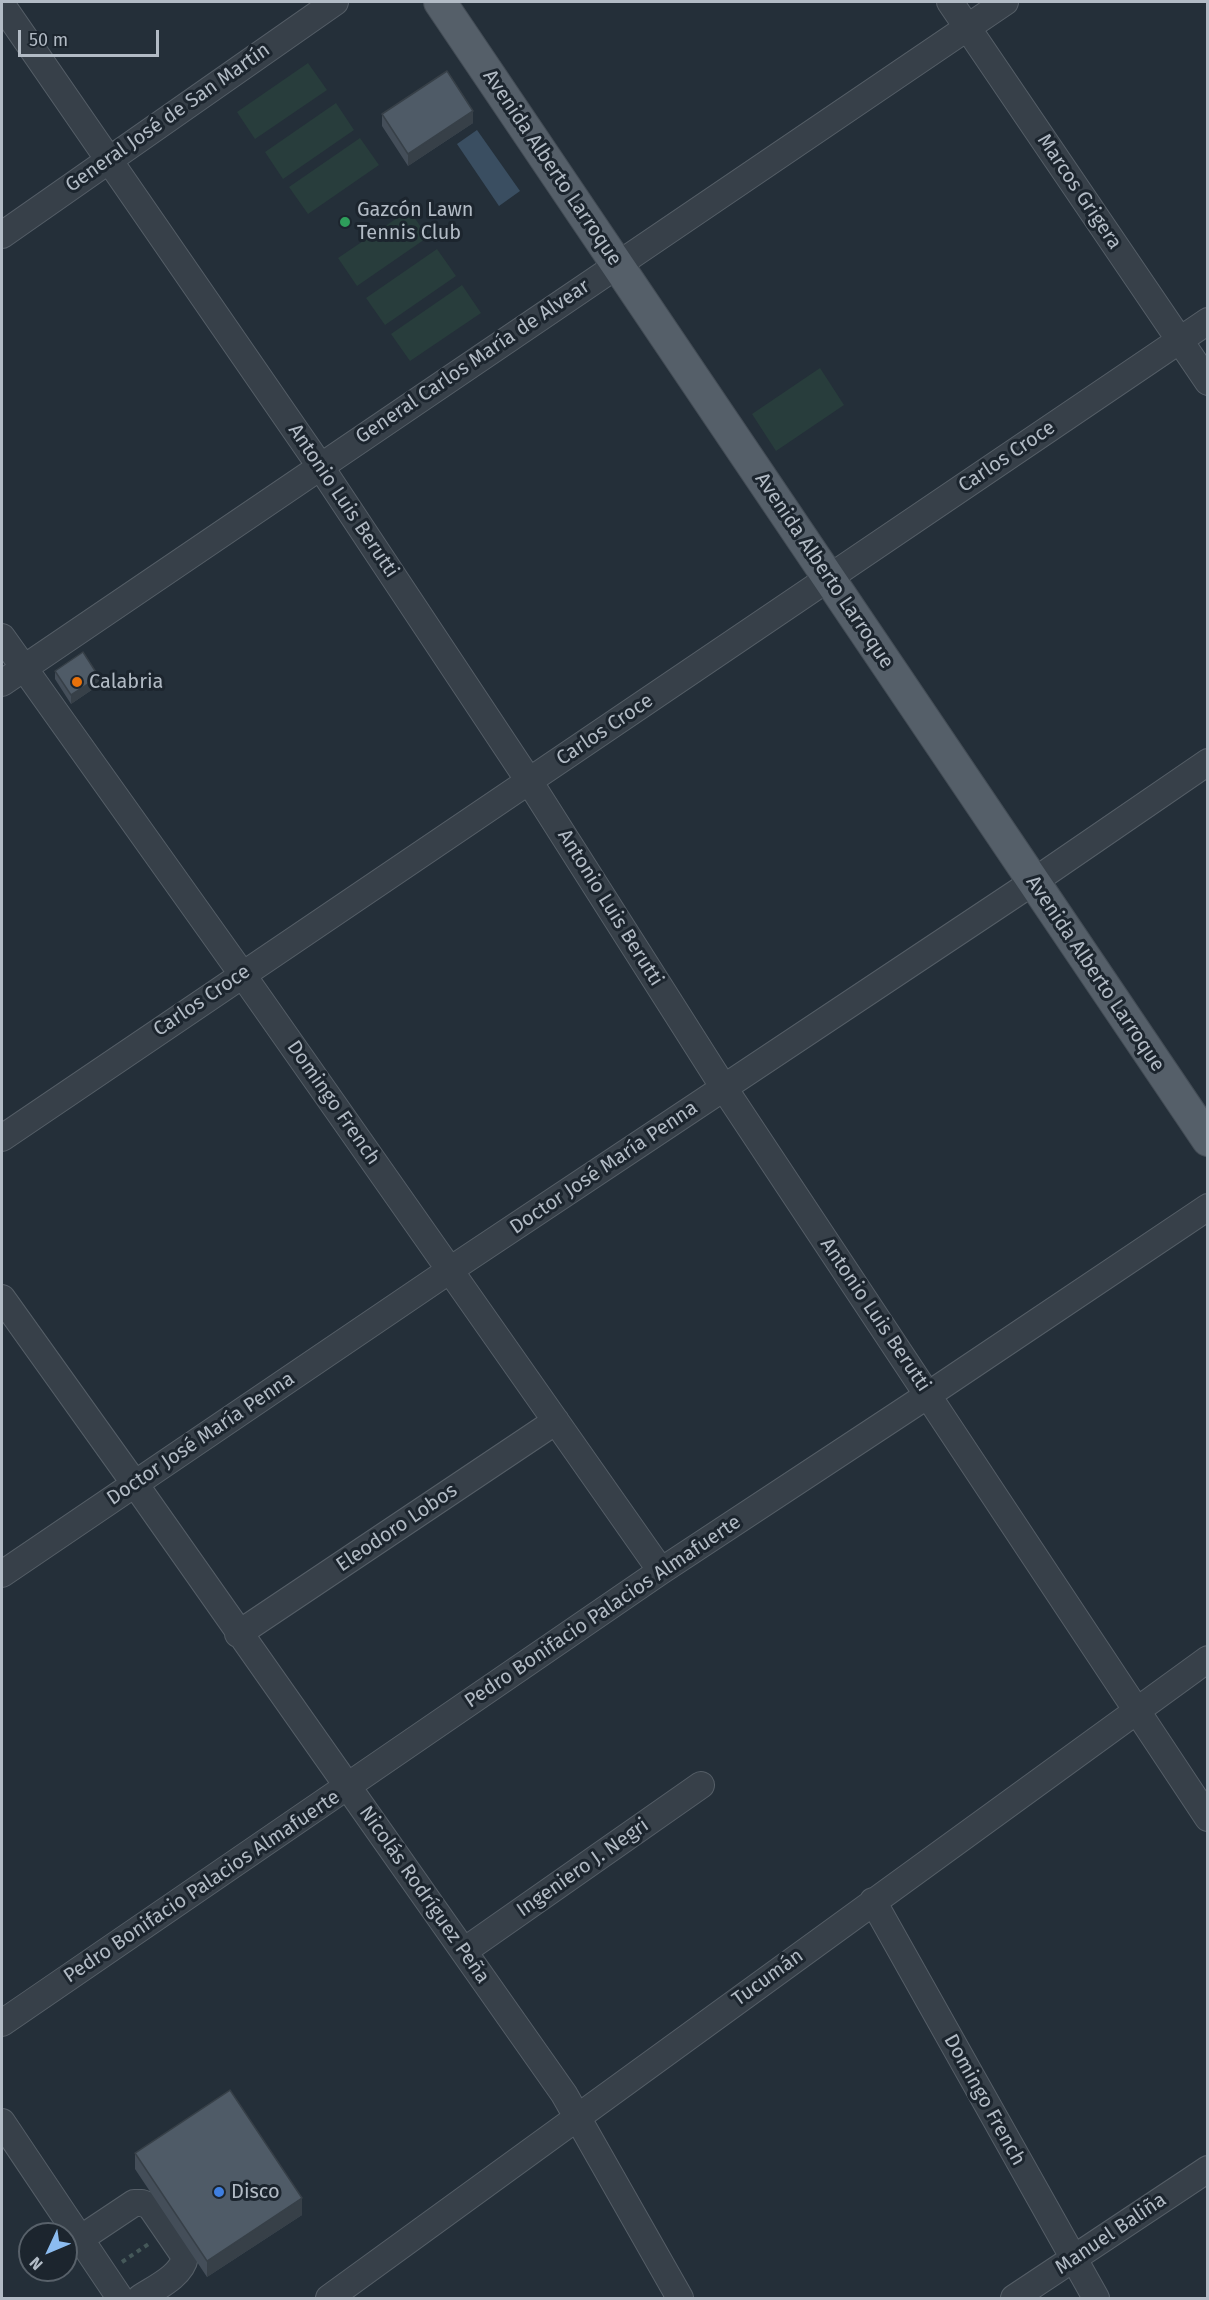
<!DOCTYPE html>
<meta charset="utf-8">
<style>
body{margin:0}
#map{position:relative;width:1209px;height:2300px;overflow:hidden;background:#242f39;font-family:"Fira Sans",sans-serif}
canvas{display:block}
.frame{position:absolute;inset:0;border:3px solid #b2bbc5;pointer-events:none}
.north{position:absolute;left:18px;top:2222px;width:60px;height:60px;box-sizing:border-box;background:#1c252e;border:2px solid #58616a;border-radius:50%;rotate:226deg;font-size:16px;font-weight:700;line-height:24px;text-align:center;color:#b2bbc5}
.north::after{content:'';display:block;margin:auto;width:21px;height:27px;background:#8cbcf0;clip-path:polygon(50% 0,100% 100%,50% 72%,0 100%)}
.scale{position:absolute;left:18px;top:30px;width:141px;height:27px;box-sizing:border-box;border:3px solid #b2bbc5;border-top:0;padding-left:8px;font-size:18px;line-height:21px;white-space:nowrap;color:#b2bbc5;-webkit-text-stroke:4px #1c252e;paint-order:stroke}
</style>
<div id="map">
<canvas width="1209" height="2300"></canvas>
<div class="frame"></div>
<div class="north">N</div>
<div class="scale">50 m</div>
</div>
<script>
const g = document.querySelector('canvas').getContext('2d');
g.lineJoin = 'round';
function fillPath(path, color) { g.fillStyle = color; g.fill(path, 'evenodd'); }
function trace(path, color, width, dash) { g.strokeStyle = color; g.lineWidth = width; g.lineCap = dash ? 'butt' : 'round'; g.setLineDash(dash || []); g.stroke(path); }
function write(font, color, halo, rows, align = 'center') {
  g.font = font + ' "Fira Sans",sans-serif'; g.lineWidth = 6; g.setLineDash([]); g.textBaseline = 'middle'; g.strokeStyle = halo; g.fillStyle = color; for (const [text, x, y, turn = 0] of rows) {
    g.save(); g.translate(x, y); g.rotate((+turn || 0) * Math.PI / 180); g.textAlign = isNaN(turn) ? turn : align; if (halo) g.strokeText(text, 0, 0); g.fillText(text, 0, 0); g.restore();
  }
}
fillPath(new Path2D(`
 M308,63L327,90L255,139L237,112Z
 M336,103L354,130L283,179L265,152Z
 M360,138L379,165L308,214L289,187Z
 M409,210L428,237L357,286L338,258Z
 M437,249L456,276L385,325L366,298Z
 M462,285L481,313L410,361L391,334Z
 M820,368L844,405L776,451L752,414Z`), '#283d3c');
fillPath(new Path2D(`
 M477,130L520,191L499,206L457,144Z`), '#3a4e61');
const minor = new Path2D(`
 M950,2L1208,382
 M2,5L320,466L529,781L724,1088L1208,1818
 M2,235L335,2
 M2,637L242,974L661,1571
 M2,683L1005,2
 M2,1138L1208,321
 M2,1298L135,1484L564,2094L680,2298
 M2,1574L450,1270L1033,882L1208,762
 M238,1634L556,1421
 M873,1901L1096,2298
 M464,1951L701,1785
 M2,2023L661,1571L928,1395L1208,1207
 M2,2122L120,2298
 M80,2239L134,2203H142L150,2206L185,2257C182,2276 155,2288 140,2298
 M329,2298L1208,1659
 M1014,2298L1208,2169`);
const major = new Path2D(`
 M440,2L1208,1140`);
trace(minor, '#555e67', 28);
trace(major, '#434c55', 34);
trace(new Path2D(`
 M122,2262L150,2243`), '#455859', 4, [4.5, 4.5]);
trace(minor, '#374049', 26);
trace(major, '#555f69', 32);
fillPath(new Path2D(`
 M382,114L473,123L408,166L382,126Z
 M55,671L99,685L71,704L55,679Z
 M135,2153L302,2215L207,2277L135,2169Z`), '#444e59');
fillPath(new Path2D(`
 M473,111V123L408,166V154Z
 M99,677V685L71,704V695Z
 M302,2198V2215L207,2277V2261Z`), '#374048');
const building = new Path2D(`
 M447,71L473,111L408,154L382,114Z
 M83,652L99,677L71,695L55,671Z
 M230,2090L302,2198L207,2261L135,2153Z`);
fillPath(building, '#4f5b67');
trace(building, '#374048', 1.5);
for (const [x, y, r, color] of [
 [345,222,6,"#2e9e5b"],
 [77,682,6,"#e8710a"],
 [219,2192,6,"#3f7fe0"]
]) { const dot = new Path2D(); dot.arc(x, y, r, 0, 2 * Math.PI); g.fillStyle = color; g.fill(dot); trace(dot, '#1c252e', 2); }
write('20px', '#b2bbc5', '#1c252e', [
 ["General José de San Martín",168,118,-35],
 ["Avenida Alberto Larroque",552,168,56],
 ["Marcos Grigera",1079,192,56],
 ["General Carlos María de Alvear",473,362,-34],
 ["Carlos Croce",1007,457,-34],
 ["Antonio Luis Berutti",343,501,56],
 ["Avenida Alberto Larroque",824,571,56],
 ["Carlos Croce",605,730,-34],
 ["Antonio Luis Berutti",610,908,58],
 ["Avenida Alberto Larroque",1095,974,56],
 ["Carlos Croce",202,1001,-34],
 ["Domingo French",333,1103,55],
 ["Doctor José María Penna",604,1168,-34],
 ["Antonio Luis Berutti",875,1315,56],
 ["Doctor José María Penna",201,1439,-34],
 ["Eleodoro Lobos",397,1528,-34],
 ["Pedro Bonifacio Palacios Almafuerte",603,1612,-34],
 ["Ingeniero J. Negri",583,1868,-35],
 ["Pedro Bonifacio Palacios Almafuerte",202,1887,-34],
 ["Nicolás Rodríguez Peña",424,1895,55],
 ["Tucumán",768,1978,-36],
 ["Domingo French",984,2100,61],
 ["Manuel Baliña",1111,2234,-34]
]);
write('20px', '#b2bbc5', '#1c252e', [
 ["Gazcón Lawn",357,210],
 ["Tennis Club",357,233],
 ["Calabria",89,682],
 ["Disco",231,2192]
], 'left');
</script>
